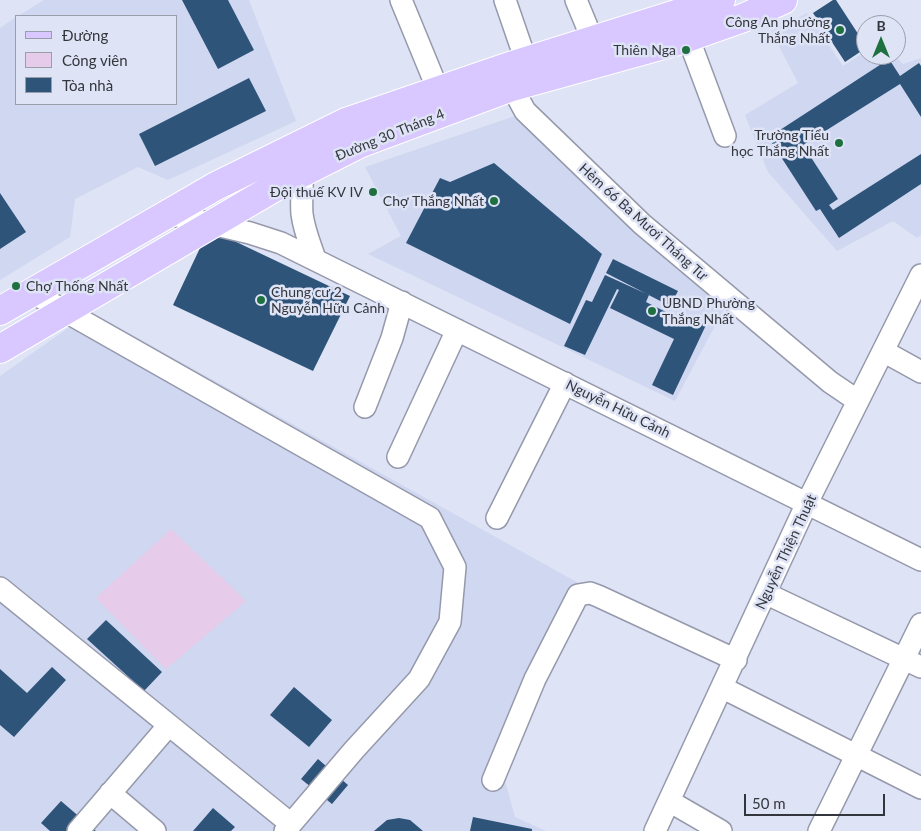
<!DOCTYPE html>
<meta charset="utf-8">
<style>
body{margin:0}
#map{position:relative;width:921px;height:831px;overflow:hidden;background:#dee3f5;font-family:Lato,sans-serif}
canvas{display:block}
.legend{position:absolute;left:15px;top:15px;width:162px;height:90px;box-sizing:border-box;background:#dee3f5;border:1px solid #9a9eab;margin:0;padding:6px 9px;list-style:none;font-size:15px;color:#34363d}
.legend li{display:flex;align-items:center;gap:10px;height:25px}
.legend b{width:25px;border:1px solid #9a9eab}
.north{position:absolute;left:856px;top:15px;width:50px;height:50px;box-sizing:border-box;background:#dee3f5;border:1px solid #9a9eab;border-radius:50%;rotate:0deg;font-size:14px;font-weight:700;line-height:20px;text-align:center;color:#34363d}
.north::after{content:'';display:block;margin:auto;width:18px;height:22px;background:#1f7041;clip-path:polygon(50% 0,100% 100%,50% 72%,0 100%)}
.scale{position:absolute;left:744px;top:794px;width:141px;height:22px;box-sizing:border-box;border:2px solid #34363d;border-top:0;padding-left:6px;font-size:15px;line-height:18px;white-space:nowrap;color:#34363d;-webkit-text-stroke:4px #dee3f5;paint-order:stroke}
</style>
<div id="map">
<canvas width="921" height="831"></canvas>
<ul class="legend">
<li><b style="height:6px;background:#d9c7ff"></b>Đường</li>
<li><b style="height:14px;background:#e6cbea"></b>Công viên</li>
<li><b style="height:14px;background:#2e547a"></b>Tòa nhà</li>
</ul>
<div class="north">B</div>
<div class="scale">50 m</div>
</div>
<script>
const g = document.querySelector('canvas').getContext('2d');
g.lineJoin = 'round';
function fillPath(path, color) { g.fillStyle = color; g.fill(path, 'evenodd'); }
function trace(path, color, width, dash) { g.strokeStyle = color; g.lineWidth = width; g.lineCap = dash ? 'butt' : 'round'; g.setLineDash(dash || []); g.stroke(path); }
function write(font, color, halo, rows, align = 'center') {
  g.font = font + ' Lato,sans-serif'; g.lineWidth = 5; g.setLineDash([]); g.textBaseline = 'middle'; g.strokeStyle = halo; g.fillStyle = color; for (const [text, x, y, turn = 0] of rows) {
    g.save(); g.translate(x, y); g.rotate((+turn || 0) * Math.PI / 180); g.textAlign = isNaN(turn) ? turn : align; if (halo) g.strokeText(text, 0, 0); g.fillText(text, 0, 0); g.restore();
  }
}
fillPath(new Path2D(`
 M44,0H249L296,121L168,180L138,167L75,199L70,237L0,280V28L16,17V104H176V16H18Z
 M807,13L843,66L866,51V55H894L903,64L921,58V235L917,238L893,221L837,251L768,172L745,115L798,83L771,31Z
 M518,115L639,235L724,309L675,401L368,254L401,236L365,167Z
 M91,312L582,585L505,781L515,817L546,831H0V376Z`), '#d0d7f0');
fillPath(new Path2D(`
 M171,529L246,601L166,669L96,598Z`), '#e6cbea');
fillPath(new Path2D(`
 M182,0H228L254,50L218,69Z
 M833,0H836L866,46V48L845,62L813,13Z
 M889,59L900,76L919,63L921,66V117L900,84L803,145L838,199L829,205L833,210L921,154V184L839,238L820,209L816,211L772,143L783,135L780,130Z
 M249,78L266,111L155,166L139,134Z
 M494,163L602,254L570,324L406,243L440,178L450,182Z
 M0,193L26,232L0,249Z
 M209,229L350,296L313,371L173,305Z
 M613,259L678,291L670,306L606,273Z
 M605,275L649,295L646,302L680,319L683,314L706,325L673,395L652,385L674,339L610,308L619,290L617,289L585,355L564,346L586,300L592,302Z
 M106,620L162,672L144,691L87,639Z
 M52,667L66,680L14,737L0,725V669L27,693Z
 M294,687L332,720L309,747L270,715Z
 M318,759L348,785L332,804L301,779Z
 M61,801L96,831H50L41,823Z
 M213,808L235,827L231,831H193Z
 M473,817L532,829V831H470Z
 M399,818L410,820L423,831H374L387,820Z`), '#2e547a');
const minor = new Path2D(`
 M401,0L438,90
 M505,0L526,61
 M576,0L593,41
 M688,37L725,136
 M512,87L525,111L642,224L830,382L858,401
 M295,161C307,180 300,193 302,214C304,230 310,244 315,259
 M169,214L250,233L281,243L921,560
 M33,293L430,518L455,567L450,622L419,679L354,750L285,831
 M883,351L921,372
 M365,407L392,338L402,302
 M398,457L457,330
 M497,518L565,383
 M0,588L291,824
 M767,594L921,667
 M723,688L921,788
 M493,780L535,679L578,595L590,593L598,596L736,660
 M110,793L155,831
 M669,801L721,831
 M78,831L169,725
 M655,831L807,503L921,275
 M819,831L921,624`);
const major = new Path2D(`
 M0,311L216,186L346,122L513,65L721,0
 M0,349L282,183L359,144L512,87L678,41L743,18L783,0`);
trace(minor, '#9599ab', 24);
trace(major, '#fff', 30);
trace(minor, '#fff', 21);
trace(major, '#d9c7ff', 28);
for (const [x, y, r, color] of [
 [840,30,5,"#1f7041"],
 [686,50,5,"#1f7041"],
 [839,143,5,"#1f7041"],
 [373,192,5,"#1f7041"],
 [494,201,5,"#1f7041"],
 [16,286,5,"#1f7041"],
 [261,300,5,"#1f7041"],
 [652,311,5,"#1f7041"]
]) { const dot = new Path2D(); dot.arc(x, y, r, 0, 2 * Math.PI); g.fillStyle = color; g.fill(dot); trace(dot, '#dee3f5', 2); }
write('14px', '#34363d', '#dee3f5', [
 ["Công An phường",830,22],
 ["Thắng Nhất",830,38],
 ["Thiên Nga",676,50],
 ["Trường Tiểu",829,135],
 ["học Thắng Nhất",829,151],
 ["Đội thuế KV IV",363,192],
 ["Chợ Thắng Nhất",484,201],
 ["Chợ Thống Nhất",26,286,"left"],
 ["Chung cư 2",271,292,"left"],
 ["Nguyễn Hữu Cảnh",271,308,"left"],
 ["UBND Phường",662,303,"left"],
 ["Thắng Nhất",662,319,"left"]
], 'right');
write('14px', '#34363d', '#dee3f5', [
 ["Đường 30 Tháng 4",390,135,-22],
 ["Hẻm 66 Ba Mươi Tháng Tư",643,222,42],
 ["Nguyễn Hữu Cảnh",618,409,26],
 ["Nguyễn Thiện Thuật",786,552,-65]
]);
</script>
